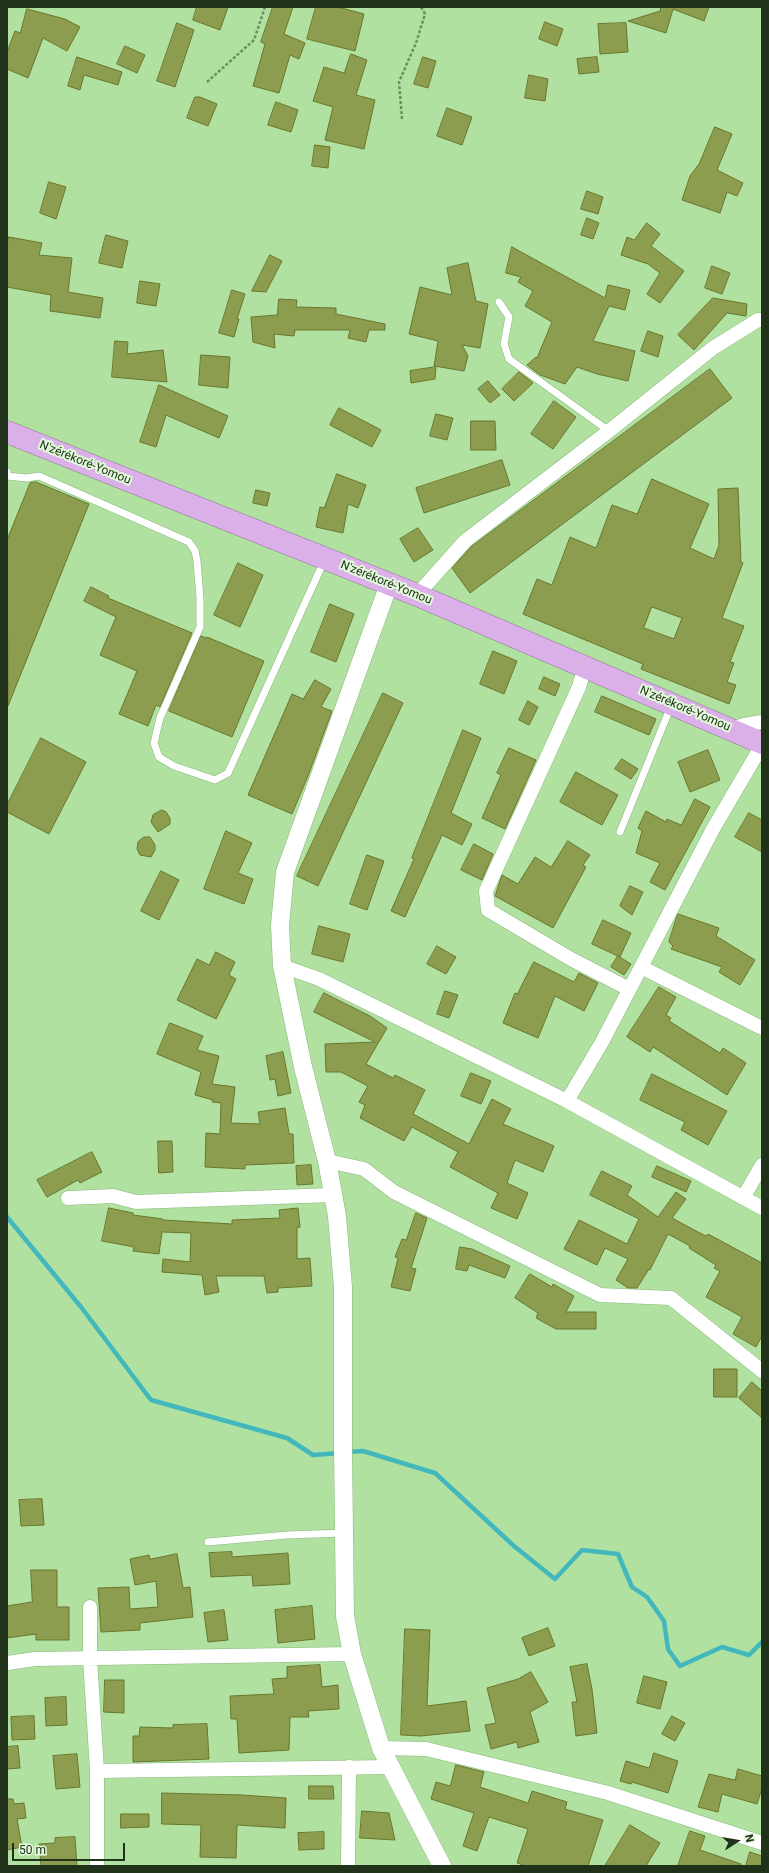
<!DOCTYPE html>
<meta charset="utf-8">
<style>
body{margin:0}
#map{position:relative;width:769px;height:1873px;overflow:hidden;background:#b0e1a0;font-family:Roboto,sans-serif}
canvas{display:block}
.frame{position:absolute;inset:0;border:8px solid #20331a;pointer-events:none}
.north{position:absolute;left:717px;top:1821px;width:40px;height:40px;-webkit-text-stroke:3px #e1fada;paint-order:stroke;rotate:78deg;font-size:11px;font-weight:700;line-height:16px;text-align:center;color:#20331a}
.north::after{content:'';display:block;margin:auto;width:14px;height:18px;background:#20331a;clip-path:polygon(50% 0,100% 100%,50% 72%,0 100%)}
.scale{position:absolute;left:12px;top:1843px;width:113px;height:18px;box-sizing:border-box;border:2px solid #20331a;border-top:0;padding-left:5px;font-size:12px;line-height:14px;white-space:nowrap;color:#20331a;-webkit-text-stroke:3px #e1fada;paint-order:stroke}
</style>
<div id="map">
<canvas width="769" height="1873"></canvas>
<div class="frame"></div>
<div class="north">N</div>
<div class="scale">50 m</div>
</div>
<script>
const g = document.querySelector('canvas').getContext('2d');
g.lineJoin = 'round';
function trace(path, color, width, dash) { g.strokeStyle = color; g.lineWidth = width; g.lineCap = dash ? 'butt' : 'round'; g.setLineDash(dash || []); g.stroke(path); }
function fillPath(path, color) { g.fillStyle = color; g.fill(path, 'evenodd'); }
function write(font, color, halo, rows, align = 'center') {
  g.font = font + ' Roboto,sans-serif'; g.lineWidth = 4; g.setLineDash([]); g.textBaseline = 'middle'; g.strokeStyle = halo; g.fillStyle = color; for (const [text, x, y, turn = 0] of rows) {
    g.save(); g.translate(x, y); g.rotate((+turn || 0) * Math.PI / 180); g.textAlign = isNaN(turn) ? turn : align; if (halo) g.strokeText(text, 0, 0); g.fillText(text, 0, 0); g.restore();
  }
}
trace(new Path2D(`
 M7,1217L81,1307L151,1400L287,1438L313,1455L340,1453
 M347,1452L363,1451L435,1473L514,1546L555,1579L582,1550L618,1554L632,1587L647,1597L664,1621L668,1649L680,1666L722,1647L749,1655L762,1642`), '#42b8bc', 4.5);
const building = new Path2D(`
 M197,7H228L220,30L193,20Z
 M273,7H293L284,34L305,43L299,59L290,55L279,93L253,86L265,44L261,42Z
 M316,7H338L364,14L355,51L307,39Z
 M661,7H709L704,21L673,9L666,33L628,21L660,11Z
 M27,9L65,19L80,27L67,51L43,38L28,78L7,69V52L15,31L20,33Z
 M545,22L563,29L557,46L539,39Z
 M177,23L194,30L175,87L157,81Z
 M626,23L628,52L600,54L598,24Z
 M125,46L145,55L137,73L117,64Z
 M351,54L367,60L356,95L375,100L364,149L325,140L333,107L313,101L324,67L344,73Z
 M77,57L122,72L118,85L84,75L80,90L68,86Z
 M423,57L436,61L428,88L414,84Z
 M597,57L599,72L579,74L577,59Z
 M529,75L548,79L545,101L525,98Z
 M195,97H200L217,104L208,126L187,118Z
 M276,102L298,110L291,132L268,125Z
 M447,108L472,117L462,145L437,136Z
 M715,127L732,134L717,170L743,183L737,196L727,192L720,213L682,200L690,176L699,164Z
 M315,145L330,147L328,168L312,166Z
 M49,182L66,187L56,219L40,213Z
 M587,191L603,197L598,214L581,209Z
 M587,218L599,223L593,239L581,235Z
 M647,223L660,234L651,246L684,271L660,303L647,294L660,273L648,264L621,255L627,237L634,240Z
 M106,235L128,241L122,268L99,263Z
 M9,237L42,243L39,255L72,258L68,292L103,298L100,318L50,311L51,295L7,287V247Z
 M512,247L605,298L608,285L630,290L625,310L609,306L593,341L635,351L628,381L597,374L577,367L565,384L540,375L527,365L536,357L537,358L552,322L525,306L533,291L518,282L521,277L506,273Z
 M270,255L282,261L266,292L252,291Z
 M468,263L476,301L488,304L480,348L462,345L468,356L464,371L434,366L438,341L409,334L420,287L452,295L447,268Z
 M712,266L730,273L722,294L705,288Z
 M140,281L160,284L156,306L137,303Z
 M232,290L245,294L237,319H239L234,337L219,333Z
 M713,298L747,304L746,316L727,313L694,350L678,335Z
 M279,299L297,300L296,307L336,308V314L385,324V330H369L366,342L348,338L350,330H295L294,336L274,334L275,348L253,342L251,317L277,315Z
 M648,331L663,336L658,357L641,351Z
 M115,341L128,342L127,354L163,350L167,382L112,377Z
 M201,355L230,357L228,388L199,385Z
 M436,367L435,379L411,383L410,371Z
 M710,369L732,398L470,593L452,568L471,547Z
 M519,372L533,383L514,401L502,389Z
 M488,381L500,395L490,403L478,389Z
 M159,385L228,416L219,438L166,415L156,447L140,442Z
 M554,401L576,417L553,449L531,434Z
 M339,408L381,430L372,447L330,425Z
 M436,414L453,418L447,440L430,436Z
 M471,421H495L496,450H471Z
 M502,460L510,485L424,513L416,488Z
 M337,474L366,485L358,508L348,504L343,533L316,527L320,507L324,508Z
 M652,479L709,504L690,548L714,559L719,545L718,489L738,488L741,562L743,563L722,618L744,626L730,662L734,663L727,682L736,685L729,704L641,669L643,664L523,614L537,579L552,585L570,537L596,548L612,505L637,514ZM652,607L682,618L674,639L644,628Z
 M36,482L89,504L8,706L7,540L30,483Z
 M256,490L270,493L267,506L253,503Z
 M418,528L433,550L414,562L400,539Z
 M238,563L263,575L240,627L214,615Z
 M91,587L109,596L108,598L192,633L160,707L156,705L148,726L119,714L137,671L100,655L116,617L84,601Z
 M330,604L354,614L336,662L311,652Z
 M201,636L206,638L207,637L264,661L232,737L169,711Z
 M493,651L517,661L504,694L480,684Z
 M544,677L560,684L555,696L539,689Z
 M315,680L331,689L321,707L332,711L308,776L292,814L248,795L292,694L303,699Z
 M383,693L403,703L318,886L297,876Z
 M602,696L656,719L649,735L595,712Z
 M528,701L538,707L529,725L519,720Z
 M463,730L481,738L451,813L472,824L462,845L442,835L405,917L391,911L414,859L412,858Z
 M41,738L86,762L49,834L7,812V805Z
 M509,748L536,760L505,829L482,818L501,775L497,773Z
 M708,750L720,780L690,792L678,762Z
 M622,759L638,769L631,779L615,769Z
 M576,772L618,795L602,825L560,802Z
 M695,799L710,807L665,890L650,882L660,863L636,853L642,831L638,828L646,811L666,822L667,819L681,825Z
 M162,810L166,812L170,818V824L158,832L151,822L153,815Z
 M749,813L762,820V852L735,837Z
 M226,831L252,843L238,873L253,879L244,904L204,889Z
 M144,837H150L155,845V850L151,857L140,855L137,849L138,842Z
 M568,841L590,855L583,865L586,867L553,928L495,896L502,875L518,884L535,857L551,867Z
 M474,844L493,854L482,880L461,870Z
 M367,855L384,861L367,910L350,904Z
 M161,871L179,880L159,920L141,911Z
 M630,886L643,892L632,915L620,906Z
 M678,914L719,928L716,936L755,960L740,985L719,972L722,967L671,949L673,946L669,942Z
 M603,920L631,933L620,957L592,944Z
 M319,926L350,934L343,962L312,954Z
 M437,946L456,957L446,974L427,964Z
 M216,952L235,962L229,975L236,979L216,1019L177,1000L197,959L209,965Z
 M618,956L631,964L624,975L611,967Z
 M534,962L574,982L579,973L598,983L584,1011L555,996L538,1038L503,1023L515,993L517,994Z
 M659,987L676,997L666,1015L671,1018L669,1021L720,1053L723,1048L746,1063L727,1095L653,1047L650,1052L627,1037Z
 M445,991L458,995L449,1018L437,1014Z
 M324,993L370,1016L387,1028L366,1064L393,1078L395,1075L425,1090L413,1114L469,1144L492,1099L511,1109L503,1124L554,1146L543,1172L515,1160L507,1183L528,1193L517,1219L491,1208L498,1193L450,1167L458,1152L412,1127L404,1141L360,1118L365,1105L359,1102L368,1086L341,1072H326L325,1044L375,1042L314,1012Z
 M170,1023L203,1036L197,1050L219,1056L212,1084L235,1087L231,1123L260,1124L258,1112L285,1108L289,1134H293L294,1163L245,1165V1169L205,1167L206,1133L220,1134L221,1103L212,1102L213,1100L195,1095L201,1072L157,1054Z
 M283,1052L291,1093L278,1096L275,1079L270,1080L266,1056Z
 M471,1073L491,1081L481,1104L461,1096Z
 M652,1074L727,1111L708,1145L681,1130L685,1122L640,1100Z
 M158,1141H172L173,1172L159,1173Z
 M92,1152L102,1172L80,1183L78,1180L47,1197L37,1180Z
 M311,1165L313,1184L297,1185L296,1166Z
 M657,1166L691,1181L686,1192L652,1177Z
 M602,1171L632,1186L627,1195L658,1217L676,1192L686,1199L672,1218L698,1232L706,1236L708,1234L762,1263V1336L756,1347L733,1334L742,1317L706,1297L720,1271L714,1268L716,1265L689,1248L690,1246L668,1234L650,1270L649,1269L637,1288H628L616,1280L628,1259L605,1248L597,1265L564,1249L579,1220L627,1244L639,1219L590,1195Z
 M109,1208L133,1213V1215L163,1219V1220L232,1224V1220L280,1218L279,1210L298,1208L300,1227L297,1228V1259L310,1258L312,1286L278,1288V1292L267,1293L264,1276H216L219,1292L205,1295L202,1275L162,1272L163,1259L190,1262L191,1233L162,1232L159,1254L133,1251L134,1247L102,1241Z
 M416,1213L427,1218L411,1268L416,1269L410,1291L391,1287L398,1258L395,1257L402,1239L406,1240Z
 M460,1247L472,1249L510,1266L505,1278L469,1265L467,1271L456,1269Z
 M530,1274L552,1287L553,1284L574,1296L566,1312H596V1329H556L536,1318L538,1313L515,1298Z
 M714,1369H737V1397H714Z
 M752,1382L762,1391V1418L739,1398Z
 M42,1499L44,1525L21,1526L19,1500Z
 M232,1552V1557L288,1553L290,1584L253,1586L252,1575L211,1577L209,1553Z
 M177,1554L183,1588L190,1587L193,1617L140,1623V1630L101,1632L98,1588L129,1587L130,1609L158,1607L156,1581L135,1585L130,1559L149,1555L150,1559Z
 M31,1570H57V1607H69V1640H36V1634L7,1638V1606L32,1602Z
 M312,1606L315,1639L278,1643L275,1610Z
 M224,1610L228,1640L208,1642L204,1613Z
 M548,1628L555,1646L529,1656L522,1638Z
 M405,1629L430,1630L427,1706L466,1701L470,1731L421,1736L401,1735Z
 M587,1664L592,1689L597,1733L576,1736L572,1702H577L570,1667Z
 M320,1665L322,1687L338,1685L339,1709L308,1711L309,1717H290L289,1750L239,1753L237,1719H231L230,1696L274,1694L272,1679L287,1678V1667Z
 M531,1672L548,1702L530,1712L539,1742L518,1748L517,1742L491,1749L485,1725L496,1723L487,1688L518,1679Z
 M644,1676L667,1682L660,1709L637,1703Z
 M105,1680H124V1713L104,1712Z
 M66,1697L67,1725L46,1726L45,1698Z
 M34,1716L35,1739L12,1740L11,1717Z
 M672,1716L685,1723L675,1741L662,1734Z
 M207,1724L209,1759L133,1762V1736H139L140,1727L173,1728V1725Z
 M18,1746L20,1768L7,1769V1747Z
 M654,1753L678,1761L668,1793L632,1782L631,1784L620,1781L626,1761L649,1768Z
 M77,1754L80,1787L56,1789L53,1756Z
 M456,1765L484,1772L480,1787L528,1803L532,1791L567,1802L565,1809L603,1820L588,1866H527L517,1863L528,1829L489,1817L477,1851L463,1846L474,1813L431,1799L436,1782L450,1786Z
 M738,1769L762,1776V1788L757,1804L722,1794L718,1812L698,1807L709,1774L735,1780Z
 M309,1786H333L334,1799H309Z
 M162,1793L242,1795L286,1798L285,1828L237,1825L236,1858L200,1857L201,1825L162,1824Z
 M7,1799H13L14,1804L24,1803L26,1818L17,1819L22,1847L7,1850Z
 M362,1811L389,1813L395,1840L360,1838Z
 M121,1814H149V1827L121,1828Z
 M630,1825L660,1843L646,1866H605Z
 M690,1831L705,1836L700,1850L741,1864V1866H678Z
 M324,1832V1849L299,1850L298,1833Z
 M75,1837L77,1866H41L39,1844L55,1843V1838Z
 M750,1852L762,1856V1866H746Z`);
fillPath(building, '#8d9d50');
trace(building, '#69762b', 1);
const service = new Path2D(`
 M499,302L509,317L504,344L509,359L609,431
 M7,472V476L27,478L39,476L189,542L195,551L197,561L200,598V627L160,718L154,743L159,757L174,766L215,780L228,773L324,561
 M620,832L671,706
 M208,1542L287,1535L344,1533`);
const minor = new Path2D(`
 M417,595L465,541L609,431L713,348L758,320H762
 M585,666L579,687L486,891L488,910L571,959L629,989
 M731,729L744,725L762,722
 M282,966L319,979L567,1101L762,1208
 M641,967L762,1028
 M567,1101L602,1042L713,829L762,745
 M327,1161L364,1169L394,1192L600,1295L671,1298L762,1371
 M68,1198L113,1196L136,1202L333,1195
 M743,1198L762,1165
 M90,1607V1658L97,1771V1866
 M7,1663L35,1659L352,1654
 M381,1748L426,1749L608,1793L762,1843
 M97,1771L391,1767
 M348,1866L349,1767`);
const tertiary = new Path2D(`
 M389,584L285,872L280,925L282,966L303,1067L327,1161L337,1216L343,1287V1446L345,1616L352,1654L381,1748L442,1866`);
const trunk = new Path2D(`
 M7,432L417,595L762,743`);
trace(service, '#88b879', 8);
trace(minor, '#88b879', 15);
trace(tertiary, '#88b879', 19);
trace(trunk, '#94779c', 23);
trace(new Path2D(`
 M207,82L254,40L265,7
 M402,119L399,82L416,43L425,14L421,7`), '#6b8e60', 2.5, [3, 2]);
trace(service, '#fff', 7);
trace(minor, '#fff', 14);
trace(tertiary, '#fff', 18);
trace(trunk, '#dbb0e8', 22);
write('12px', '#20331a', '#e1fada', [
 ["N'zérékoré-Yomou",85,463,22],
 ["N'zérékoré-Yomou",386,583,22],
 ["N'zérékoré-Yomou",685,709,23]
]);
</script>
